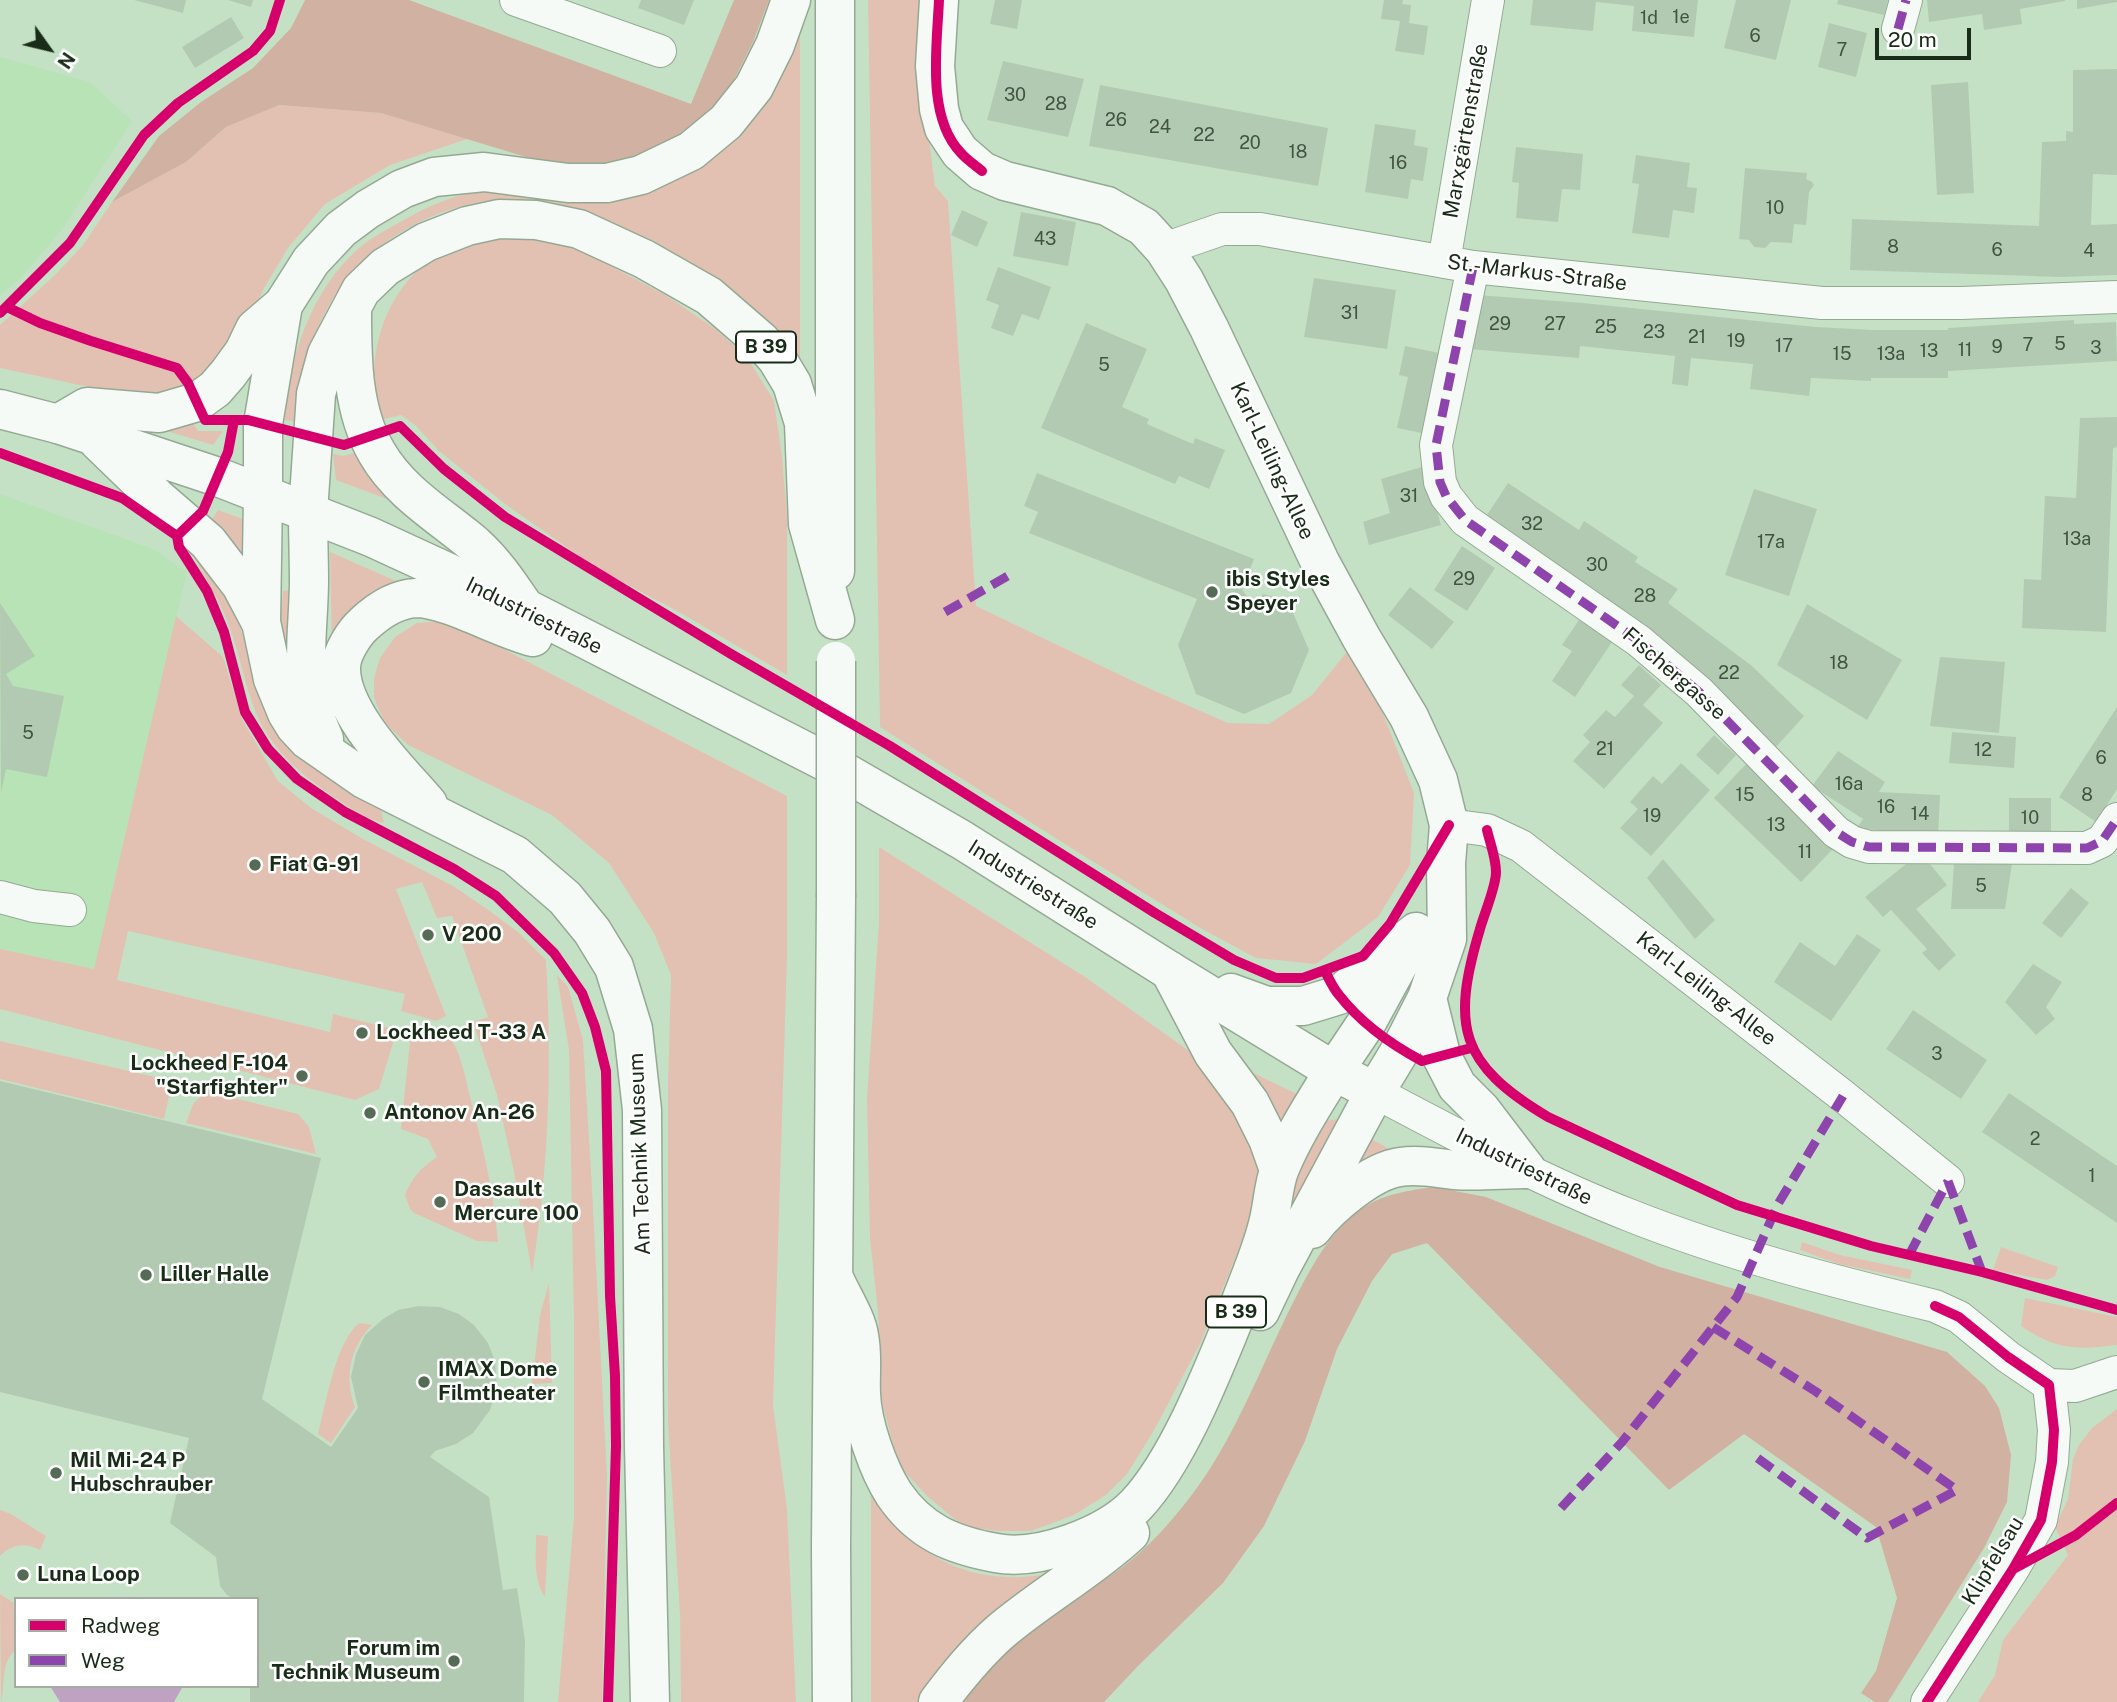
<!DOCTYPE html>
<meta charset="utf-8">
<style>
body{margin:0}
#map{position:relative;width:2117px;height:1702px;overflow:hidden;background:#c5e1c5;font-family:"Public Sans",sans-serif}
canvas{display:block}
.legend{position:absolute;left:14px;top:1597px;width:245px;height:91px;box-sizing:border-box;background:#fff;border:2px solid #a3aba3;margin:0;padding:9px 12px;list-style:none;font-size:21px;color:#182c18}
.legend li{display:flex;align-items:center;gap:14px;height:35px}
.legend b{width:35px;border:2px solid #a3aba3}
.north{position:absolute;left:14px;top:14px;width:70px;height:70px;-webkit-text-stroke:5px #fff;paint-order:stroke;rotate:124deg;font-size:19px;font-weight:700;line-height:28px;text-align:center;color:#182c18}
.north::after{content:'';display:block;margin:auto;width:24px;height:32px;background:#182c18;clip-path:polygon(50% 0,100% 100%,50% 72%,0 100%)}
.scale{position:absolute;left:1875px;top:28px;width:96px;height:32px;box-sizing:border-box;border:4px solid #182c18;border-top:0;padding-left:9px;font-size:21px;line-height:24px;white-space:nowrap;color:#182c18;-webkit-text-stroke:5px #fff;paint-order:stroke}
</style>
<div id="map">
<canvas width="2117" height="1702"></canvas>
<ul class="legend">
<li><b style="height:9px;background:#d6006c"></b>Radweg</li>
<li><b style="height:9px;background:#8e44ad"></b>Weg</li>
</ul>
<div class="north">N</div>
<div class="scale">20 m</div>
</div>
<script>
const g = document.querySelector('canvas').getContext('2d');
g.lineJoin = 'round';
function fillPath(path, color) { g.fillStyle = color; g.fill(path, 'evenodd'); }
function trace(path, color, width, dash) { g.strokeStyle = color; g.lineWidth = width; g.lineCap = dash ? 'butt' : 'round'; g.setLineDash(dash || []); g.stroke(path); }
function write(font, color, halo, rows, align = 'center') {
  g.font = font + ' "Public Sans",sans-serif'; g.lineWidth = 5; g.setLineDash([]); g.textBaseline = 'middle'; g.strokeStyle = halo; g.fillStyle = color; for (const [text, x, y, turn = 0] of rows) {
    g.save(); g.translate(x, y); g.rotate((+turn || 0) * Math.PI / 180); g.textAlign = isNaN(turn) ? turn : align; if (halo) g.strokeText(text, 0, 0); g.fillText(text, 0, 0); g.restore();
  }
}
fillPath(new Path2D(`
 M0,57L90,82L132,121L64,227L21,278L0,295Z
 M0,494L153,549L187,572L94,970L0,949Z`), '#b7e3b6');
fillPath(new Path2D(`
 M868,0H922L919,63L935,186L948,201L976,606L1139,684L1228,723L1269,724L1312,695L1355,642L1414,793L1410,865L1378,917L1316,964L1256,958L1202,929L1076,851L880,727Z
 M800,31V358L797,361C768,337 740,313 711,290C682,266 655,242 620,226C595,215 563,202 535,200C470,194 403,220 357,267C333,291 317,326 306,359C300,378 300,401 298,422L285,420C288,359 311,290 359,248C372,237 389,228 404,220C426,207 453,195 478,192C517,188 557,197 595,200L798,37Z
 M278,105L381,113L467,139L390,165L325,204L288,248L263,290L240,345L186,392L126,395L0,368V325L56,274L83,245L112,202L186,162L226,127Z
 M512,232L573,246L667,296L714,328L747,357L774,401L782,456L787,516V675L679,612L598,569L505,504L439,451L415,425L401,415L380,420C378,406 374,391 374,377C374,327 398,276 444,251C461,242 492,238 512,232Z
 M191,420L198,431H223L213,445L160,429Z
 M357,452L387,499L336,480L333,454L344,456Z
 M218,510L243,519L242,564L207,527Z
 M185,543L219,582L235,612L267,709L322,773L381,810L384,823C366,819 352,809 337,799C305,778 272,751 257,715C244,685 240,653 228,623C217,595 201,569 185,543Z
 M330,552L403,584L332,647Z
 M293,590L291,664L280,630L283,591Z
 M176,616L223,657L243,721L278,781L311,808L363,839L453,886L487,909L518,932L546,960C552,1066 549,1168 532,1273L514,1172L497,1095L473,1022L488,1017L452,916L437,918L422,882L396,889L446,1016L436,1021L401,1011L405,994L128,931L117,980L330,1032L333,1014L397,1030L379,1089L355,1100L0,1009V949L94,969Z
 M442,621L482,638L787,796V958L773,1405L787,1509L796,1702H681L680,1615L668,1423V1085L671,975L654,933L609,863L552,815L408,745L385,723L374,698V678L380,658L395,637L417,623Z
 M879,847L1085,977L1199,1058L1240,1109L1260,1156L1257,1205L1200,1344L1153,1432L1127,1474L1106,1495L1074,1515L1031,1531H998L963,1526L928,1497L899,1466L881,1399L878,1311L870,1239L867,1099L879,922Z
 M557,975L568,987L583,1040L591,1170L607,1476L602,1702H558L574,1516V1325L569,1050Z
 M411,1031C421,1033 445,1032 452,1041C460,1052 466,1079 469,1093C482,1142 494,1192 498,1242L477,1241L414,1213L410,1209L405,1195C413,1176 421,1168 437,1157L428,1139L401,1129Z
 M0,1041L159,1078L169,1096L164,1119L0,1079Z
 M1249,1071L1297,1094L1278,1127Z
 M206,1091L298,1114L309,1127L316,1154L186,1123L193,1104Z
 M1338,1119L1298,1194L1291,1206C1294,1186 1309,1132 1327,1121C1330,1119 1334,1120 1338,1119Z
 M1368,1137L1398,1154L1346,1175Z
 M1802,1242L1840,1255L1912,1270L1910,1279L1839,1264L1800,1250Z
 M2001,1247L2058,1267L2055,1276L2047,1280L1993,1270Z
 M549,1283L552,1383L532,1384L540,1315Z
 M2025,1298L2117,1317V1345C2076,1350 2056,1350 2021,1326Z
 M359,1323L372,1325C350,1347 344,1378 355,1407L331,1443L318,1434L320,1425C327,1397 337,1341 359,1323Z
 M2117,1409V1702H1978L1995,1675L2003,1640L2068,1555L2055,1527L2068,1499L2073,1459L2079,1445L2092,1428Z
 M871,1492L873,1493C887,1509 900,1530 916,1543C950,1572 997,1582 1040,1575L1042,1582L983,1621L957,1649L918,1702H871Z
 M0,1510L11,1514L46,1536L40,1550C25,1542 12,1544 0,1556Z
 M536,1535L548,1536L545,1597C533,1580 536,1555 536,1535Z
 M0,1594L14,1603L13,1609H16V1650C0,1662 6,1684 1,1702Z`), '#e3c1b2');
fillPath(new Path2D(`
 M305,0H409L691,104L734,0H769L753,42L734,80L695,133L640,161L587,168L526,157L381,113L279,105L226,127L186,162L112,202L159,136L201,102L253,68L291,28Z
 M1434,1187L1486,1197L1660,1267L1947,1352L1985,1386L1999,1408L2011,1455L2007,1502L1984,1548L1888,1702H1875L1861,1693L1876,1671L1897,1598L1876,1527L1744,1434L1669,1490L1427,1243L1392,1254L1372,1281L1337,1349L1305,1441L1264,1526L1223,1583L1137,1667L1104,1702H958C974,1685 988,1666 1004,1651C1039,1619 1083,1596 1121,1568C1147,1549 1171,1522 1191,1496C1231,1444 1256,1379 1285,1319C1305,1279 1325,1234 1363,1208C1383,1194 1411,1190 1434,1187Z`), '#d1b1a1');
fillPath(new Path2D(`
 M50,1686H183L174,1702H60Z`), '#bfa2c2');
fillPath(new Path2D(`
 M134,0H186L183,13Z
 M228,0H253L251,7Z
 M641,0H694L684,25L638,8Z
 M995,0H1022L1017,29L990,24Z
 M1384,0H1403L1402,4L1411,5L1409,23L1428,26L1424,55L1395,51L1400,21L1381,19Z
 M1533,0H1698L1694,37L1632,31L1634,6L1596,2L1593,31L1530,25Z
 M1736,0H1791L1776,60L1724,48Z
 M1838,0H1888L1884,15L1837,4Z
 M1927,0H2065V1L2020,9L2022,24L1984,30L1982,14L1929,22Z
 M2077,0H2117V2L2077,9Z
 M231,17L244,38L195,68L182,47Z
 M1829,23L1867,33L1856,77L1818,67Z
 M1003,61L1084,79L1068,137L987,120Z
 M2117,69V175L2093,174L2091,225L2117,224V275L2061,277L1850,270L1852,219L2039,226L2042,142L2066,141V131L2073,132V70Z
 M1968,82L1974,193L1937,195L1931,85Z
 M1100,85L1328,128L1318,186L1089,146Z
 M1375,124L1416,130L1414,145L1428,148L1423,181L1411,179L1408,199L1365,192Z
 M1516,147L1583,154L1580,190L1562,189L1558,222L1516,218L1519,183L1512,182Z
 M1636,155L1690,163L1687,187L1697,188L1694,213L1673,210L1669,238L1632,233L1639,184L1632,183Z
 M1745,168L1807,173L1806,179L1812,182L1814,185L1809,192L1806,225L1794,224L1792,243L1771,242L1765,248L1754,247L1749,240L1739,239Z
 M962,210L988,222L977,247L951,235Z
 M1021,212L1076,222L1068,266L1013,256Z
 M998,267L1051,287L1039,320L1022,314L1013,336L991,328L999,305L986,300Z
 M1314,278L1396,290L1387,349L1304,337Z
 M1478,295L1583,303L1816,327L1873,330H1948V328L2074,320V324L2116,322L2117,361L1948,371V378H1871V381L1811,378L1809,396L1750,389L1753,364L1691,358L1688,386L1672,384L1675,356L1580,346L1579,358L1468,349Z
 M1086,323L1147,349L1122,407L1149,419L1147,424L1193,444L1195,438L1225,450L1209,489L1179,476L1175,484L1041,428Z
 M1405,346L1439,353L1422,433L1397,428L1408,377L1399,375Z
 M2117,417V447L2113,448L2106,632L2022,628L2024,579L2041,580L2045,496L2076,498L2080,418Z
 M1425,466L1441,525L1369,545L1363,522L1390,513L1381,479Z
 M1037,473L1254,559L1242,590L1255,606L1263,594L1288,601L1309,650L1291,693L1244,714L1196,694L1178,645L1197,599L1029,533L1038,512L1024,506Z
 M1508,483L1579,530L1584,521L1638,557L1635,562L1678,589L1668,603L1752,666L1804,716L1775,748L1747,717L1651,631L1485,518Z
 M1754,489L1817,509L1789,596L1725,575Z
 M1462,546L1495,568L1467,611L1434,590Z
 M1410,587L1454,622L1432,649L1388,615Z
 M0,603L35,656L6,674L13,686L64,696L47,777L6,769L1,793Z
 M1807,604L1902,660L1867,720L1777,665Z
 M1579,620L1612,642L1575,697L1552,681L1572,651L1562,645Z
 M1940,657L2005,662L1999,733L1930,726Z
 M1639,665L1661,685L1643,705L1663,723L1604,789L1573,761L1590,742L1583,735L1606,710L1615,717L1634,696L1621,685Z
 M2117,707V789L2096,822L2059,797Z
 M1952,732L2016,737L2014,768L1949,763Z
 M1714,735L1736,755L1718,775L1696,755Z
 M1838,751L1885,782L1879,792L1940,795L1938,837L1857,828L1863,819L1812,786Z
 M1681,763L1710,790L1651,856L1620,828L1638,809L1630,802L1653,776L1662,784Z
 M1746,764L1834,848L1801,882L1714,798Z
 M2009,798H2051V838H2009Z
 M1663,859L1715,920L1695,939L1647,878Z
 M1954,863L2012,864L2005,909H1951Z
 M1906,864H1930L1947,885L1916,909L1956,955L1939,971L1922,953L1927,949L1891,910L1883,917L1865,897Z
 M2071,888L2089,903L2061,938L2042,923Z
 M1857,934L1881,950L1831,1021L1774,982L1800,942L1835,966Z
 M2033,964L2062,982L2046,1007L2055,1019L2036,1035L2005,1002Z
 M1913,1010L1987,1060L1961,1099L1886,1049Z
 M0,1081L321,1158L262,1399L331,1447L358,1408L351,1377L356,1354L365,1335L383,1319L398,1310L419,1306L440,1307L459,1314L474,1325L488,1343L495,1361L497,1388L490,1410L473,1433L456,1444L435,1451L430,1457L489,1497L503,1590L517,1588L525,1640L524,1702H250V1686H257V1599H233L227,1595L220,1586L216,1557L170,1523L189,1438L0,1392Z
 M2009,1093L2117,1166V1223L1982,1132Z`), '#b3cab2');
const minor = new Path2D(`
 M516,0L660,51
 M1898,29L1906,0
 M1164,249L1222,229H1260L1473,267L1822,303H1961L2117,297
 M1444,262L1488,0
 M1473,267L1436,445L1440,482L1446,496L1465,520L1639,641L1699,692L1836,832L1852,842L1869,847L2087,848L2102,841L2117,819
 M1449,825L1487,830L1521,846L1843,1096L1948,1181
 M0,897L34,906L70,910
 M1375,1092C1458,1136 1542,1181 1629,1215C1727,1254 1832,1281 1935,1306L1959,1317L2008,1357L2049,1385
 M2049,1385L2075,1386L2117,1372
 M1927,1702L2013,1569L2041,1520L2052,1462L2054,1430L2049,1385`);
const tertiary = new Path2D(`
 M0,409L58,424L218,477L371,537L525,608L834,766L962,840L1170,971L1334,1071L1375,1092L1401,1049L1427,998L1447,939L1446,863L1449,825L1438,780L1409,717L1362,639L1320,562L1209,328L1184,280L1164,249L1144,227L1107,206L1005,181L982,171L960,152L944,128L939,109L935,66L939,0
 M98,441L156,497L208,542L241,585L260,621
 M263,495L261,622L273,679L287,713L295,726L308,740L364,779L515,855L565,898L592,931L614,967L633,1029L642,1110L644,1446L650,1702
 M308,512C308,536 309,560 309,583C308,644 297,681 324,739
 M428,804C399,770 339,713 341,666C342,652 354,633 364,624C378,611 396,599 416,598C447,598 500,629 533,637
 M1231,993L1267,1006H1303L1339,995L1416,932
 M1427,998L1441,1055L1457,1086L1481,1110L1526,1169
 M1334,1071L1367,1022L1408,947`);
const primary = new Path2D(`
 M835,0V571
 M352,311C352,359 352,411 377,453C400,493 441,516 475,545C495,563 510,586 525,608
 M58,424L87,407L159,413L197,402L215,389L228,374L244,352L255,329L283,305
 M263,495V424L283,305L311,261L341,229L368,209L402,189L434,177L484,172L568,183H607L641,175L691,151L726,122L754,87L775,45L791,0
 M308,512L316,394L327,354L361,290L385,267L426,242L467,226L499,219L536,220L579,229L644,259L709,296L761,341L777,359L792,384L804,423L808,524L835,620
 M1170,971L1213,1053L1250,1103L1268,1139L1279,1170
 M1312,1229C1330,1206 1371,1171 1400,1167C1419,1164 1436,1168 1455,1170C1478,1172 1503,1169 1526,1169
 M834,1278C841,1295 857,1319 859,1336C863,1355 860,1375 861,1394C862,1424 878,1469 894,1494C920,1532 952,1545 996,1553C1038,1561 1106,1536 1136,1505C1179,1459 1214,1368 1238,1309C1248,1281 1261,1253 1268,1224C1273,1206 1273,1185 1280,1168C1294,1134 1315,1102 1334,1071
 M1260,1311L1280,1269L1375,1092
 M832,1702L831,1547L836,897
 M938,1702C957,1677 976,1653 1000,1632C1041,1597 1090,1570 1130,1533`);
trace(minor, '#94a993', 34);
trace(tertiary, '#94a993', 41);
trace(primary, '#94a993', 41);
trace(minor, '#f6faf6', 32);
trace(tertiary, '#f6faf6', 38);
trace(primary, '#f6faf6', 38);
const primaryBridge = new Path2D(`
 M836,661V897`);
trace(primaryBridge, '#94a993', 41, []);
trace(primaryBridge, '#f6faf6', 38);
trace(new Path2D(`
 M1898,29L1906,0
 M1473,267L1436,445L1440,482L1446,496L1465,520L1639,641L1699,692L1836,832L1852,842L1869,847L2087,848L2102,841L2117,819
 M945,612L1013,573
 M1948,1181L1982,1272
 M1909,1255L1948,1181
 M1713,1327L1815,1391L1957,1490L1867,1538L1756,1457
 M1561,1508L1622,1442L1737,1297L1778,1204L1843,1096`), '#8e44ad', 9, [18, 9]);
trace(new Path2D(`
 M939,0C937,46 926,117 961,153C967,160 975,165 982,171
 M7,307L40,323L91,341L177,368L188,383L205,420H248L344,445L400,426L444,469L505,517L731,654L890,746L1155,913L1234,960L1276,978H1303L1363,956L1390,924L1449,825
 M0,313L70,243L144,135L178,103L253,51L270,31L280,0
 M234,420L228,452L203,511L177,536L179,547L207,591L224,632L245,712L268,749L297,779L345,812L454,869L496,896L554,953L582,993L595,1027L606,1071L610,1296L615,1376L616,1446L608,1702
 M0,453L122,498L177,536
 M1487,830C1490,843 1496,858 1496,872C1496,887 1484,914 1480,929C1451,1026 1459,1064 1548,1117L1737,1205L1871,1246L1982,1272L2117,1310
 M1325,971C1329,979 1333,988 1339,995C1360,1022 1392,1045 1422,1061L1471,1048
 M1935,1306L1959,1317L2008,1357L2049,1385
 M2013,1569L2076,1535L2117,1503
 M1927,1702L2013,1569L2041,1520L2052,1462L2054,1430L2049,1385`), '#d6006c', 10);
for (const [x, y, r, color] of [
 [1212,592,7,"#556b55"],
 [255,865,7,"#556b55"],
 [428,935,7,"#556b55"],
 [362,1033,7,"#556b55"],
 [302,1076,7,"#556b55"],
 [370,1113,7,"#556b55"],
 [440,1202,7,"#556b55"],
 [146,1275,7,"#556b55"],
 [424,1382,7,"#556b55"],
 [56,1473,7,"#556b55"],
 [23,1575,7,"#556b55"],
 [454,1661,7,"#556b55"]
]) { const dot = new Path2D(); dot.arc(x, y, r, 0, 2 * Math.PI); g.fillStyle = color; g.fill(dot); trace(dot, '#fff', 2.5); }
write('18px', '#40543f', null, [
 ["1e",1681,17],
 ["1d",1649,18],
 ["6",1755,36],
 ["7",1842,50],
 ["30",1015,95],
 ["28",1056,104],
 ["26",1116,120],
 ["24",1160,127],
 ["22",1204,135],
 ["20",1250,143],
 ["18",1298,152],
 ["16",1398,163],
 ["10",1775,208],
 ["43",1045,239],
 ["8",1893,247],
 ["6",1997,250],
 ["4",2089,251],
 ["31",1350,313],
 ["29",1500,324],
 ["27",1555,324],
 ["25",1606,327],
 ["23",1654,332],
 ["21",1697,337],
 ["19",1736,341],
 ["5",2060,344],
 ["7",2028,345],
 ["17",1784,346],
 ["9",1997,347],
 ["3",2096,348],
 ["11",1965,350],
 ["13",1929,351],
 ["15",1842,354],
 ["13a",1891,354],
 ["5",1104,365],
 ["31",1409,496],
 ["32",1532,524],
 ["13a",2077,539],
 ["17a",1771,542],
 ["30",1597,565],
 ["29",1464,579],
 ["28",1645,596],
 ["18",1839,663],
 ["22",1729,673],
 ["5",28,733],
 ["21",1605,749],
 ["12",1983,750],
 ["6",2101,758],
 ["16a",1849,784],
 ["15",1745,795],
 ["8",2087,795],
 ["16",1886,807],
 ["14",1920,814],
 ["19",1652,816],
 ["10",2030,818],
 ["13",1776,825],
 ["11",1805,852],
 ["5",1981,886],
 ["3",1937,1054],
 ["2",2035,1139],
 ["1",2092,1176]
]);
for (const [x, y, w] of [
 [766,347,60],
 [1236,1312,60]
]) { const box = new Path2D(); box.roundRect(x - w / 2, y - 15.5, w, 31, 5); g.fillStyle = '#fff'; g.fill(box); trace(box, '#182c18', 2); }
write('bold 19px', '#182c18', null, [
 ["B 39",766,347],
 ["B 39",1236,1312]
]);
write('21px', '#182c18', '#fff', [
 ["Marxgärtenstraße",1466,131,-80],
 ["St.-Markus-Straße",1537,273,7],
 ["Karl-Leiling-Allee",1272,461,65],
 ["Industriestraße",534,616,26],
 ["Fischergasse",1674,674,41],
 ["Industriestraße",1033,885,32],
 ["Karl-Leiling-Allee",1706,989,38],
 ["Am Technik Museum",640,1154,-92],
 ["Industriestraße",1524,1167,26],
 ["Klipfelsau",1993,1561,-59]
]);
write('bold 21px', '#182c18', '#fff', [
 ["ibis Styles",1226,580],
 ["Speyer",1226,604],
 ["Fiat G-91",269,865],
 ["V 200",442,935],
 ["Lockheed T-33 A",376,1033],
 ["Lockheed F-104",288,1064,"right"],
 ["\"Starfighter\"",288,1088,"right"],
 ["Antonov An-26",384,1113],
 ["Dassault",454,1190],
 ["Mercure 100",454,1214],
 ["Liller Halle",160,1275],
 ["IMAX Dome",438,1370],
 ["Filmtheater",438,1394],
 ["Mil Mi-24 P",70,1461],
 ["Hubschrauber",70,1485],
 ["Luna Loop",37,1575],
 ["Forum im",440,1649,"right"],
 ["Technik Museum",440,1673,"right"]
], 'left');
</script>
